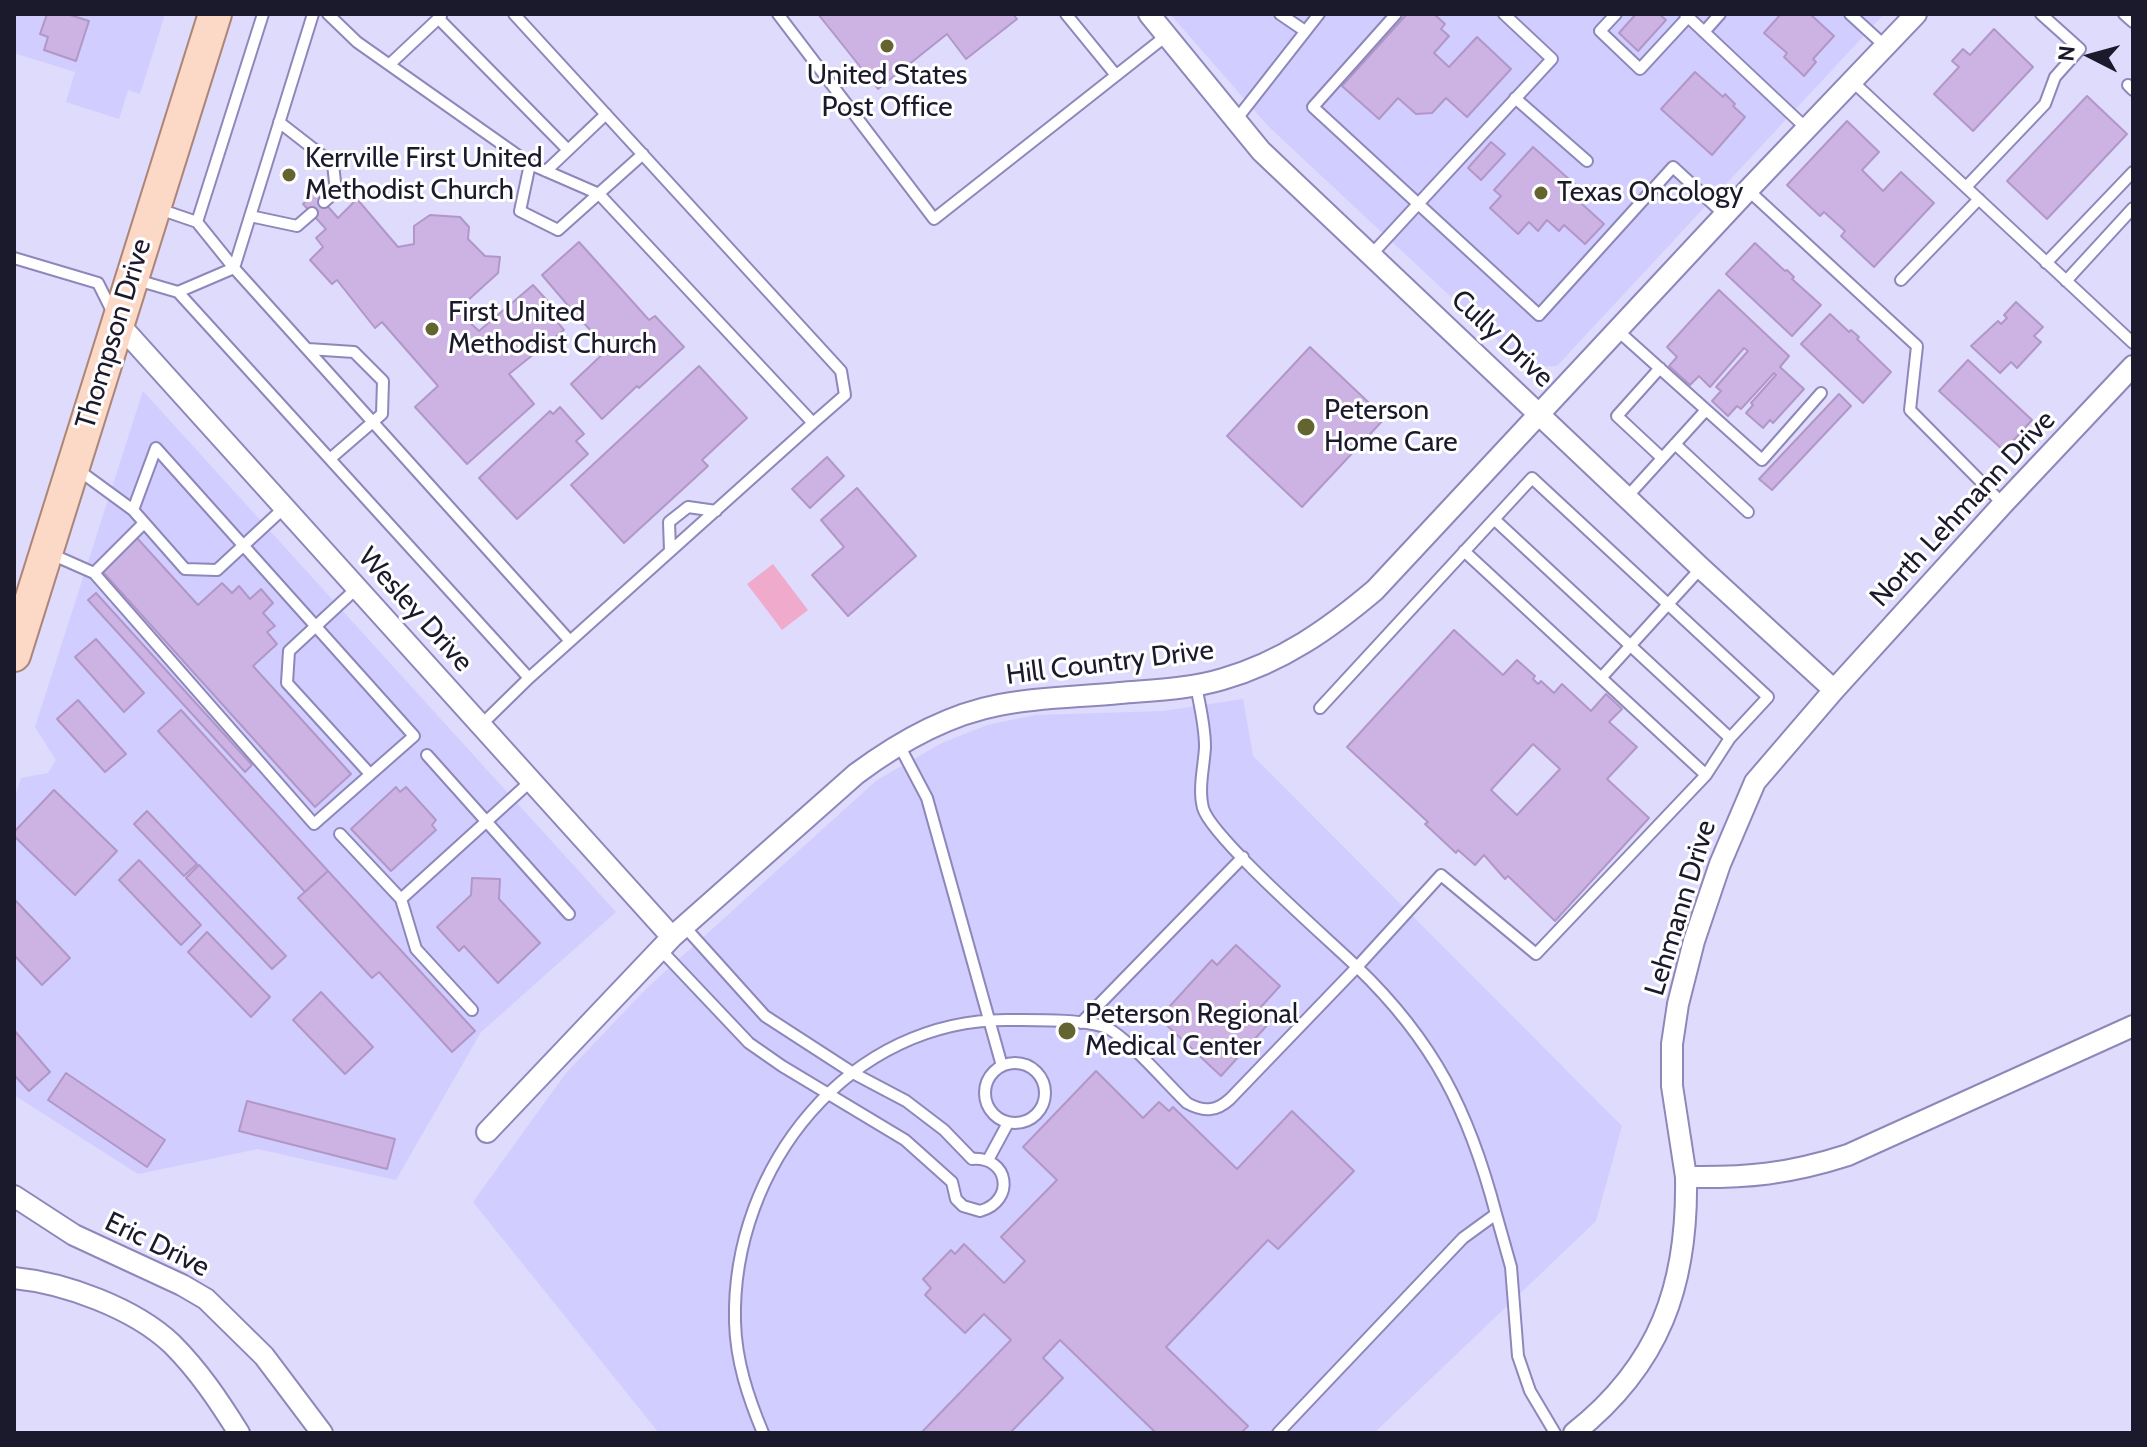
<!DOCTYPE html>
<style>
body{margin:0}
#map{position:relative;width:2147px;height:1447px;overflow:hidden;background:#dedbfc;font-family:Cabin,sans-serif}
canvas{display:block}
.frame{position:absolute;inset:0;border:16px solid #1b192c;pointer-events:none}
.north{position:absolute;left:2051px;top:16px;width:80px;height:80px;-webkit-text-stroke:6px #fff;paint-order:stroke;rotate:276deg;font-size:22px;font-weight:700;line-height:32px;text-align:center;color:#1b192c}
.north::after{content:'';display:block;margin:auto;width:28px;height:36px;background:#1b192c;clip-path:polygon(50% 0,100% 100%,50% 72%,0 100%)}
</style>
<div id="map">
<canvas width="2147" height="1447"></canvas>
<div class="frame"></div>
<div class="north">N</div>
</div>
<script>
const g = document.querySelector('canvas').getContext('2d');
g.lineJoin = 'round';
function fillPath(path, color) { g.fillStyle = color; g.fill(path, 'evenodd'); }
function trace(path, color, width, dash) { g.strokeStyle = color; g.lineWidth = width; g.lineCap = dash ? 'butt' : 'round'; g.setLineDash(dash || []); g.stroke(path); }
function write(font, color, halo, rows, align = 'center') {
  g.font = font + ' Cabin,sans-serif'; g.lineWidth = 6; g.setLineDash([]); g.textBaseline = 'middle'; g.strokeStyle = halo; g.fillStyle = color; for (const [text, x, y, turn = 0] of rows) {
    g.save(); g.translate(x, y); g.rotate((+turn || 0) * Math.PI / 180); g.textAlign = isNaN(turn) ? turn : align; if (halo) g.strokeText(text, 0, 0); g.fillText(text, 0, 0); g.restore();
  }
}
fillPath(new Path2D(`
 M14,14H165L140,94L128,90L119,119L66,102L75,72L14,53Z
 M1170,14H1884L1557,366L1526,367L1268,126Z
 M143,391L616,912L481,1032L396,1180L258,1149L138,1174L14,1095V799L21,778L48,773L56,760L35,727Z
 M1243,699L1253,756L1622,1126L1596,1221L1374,1433H659L473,1202L566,1073L647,988L877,780L942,743L987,725L1035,715L1163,711Z`), '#d1cdfe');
fillPath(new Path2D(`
 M773,564L808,610L782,630L747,584Z`), '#f0abcc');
const building = new Path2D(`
 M47,14H67L89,21L76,61L44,50L48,37L40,34Z
 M818,14H1013L1017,19L966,59L947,34L878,89Z
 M1407,14H1434L1445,24L1441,29L1449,36L1434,53L1449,67L1477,37L1511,69L1467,117L1446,98L1432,113L1416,114L1398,98L1379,119L1342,86Z
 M1636,14H1659L1666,20L1638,51L1619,33Z
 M1781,14H1810L1834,36L1813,59L1816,62L1804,76L1784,57L1787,53L1764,33Z
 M1994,29L2033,67L1973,131L1934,94L1959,67L1952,61L1963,49L1970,55Z
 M1695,72L1723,97L1725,94L1735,104L1733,106L1745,117L1712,155L1661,109Z
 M2087,96L2127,134L2047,219L2007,181Z
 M1847,121L1879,152L1862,170L1883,191L1901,172L1934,203L1874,267L1841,236L1845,231L1824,212L1820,216L1787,185Z
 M1491,142L1505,154L1481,180L1468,168Z
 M1533,147L1589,197L1582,204L1604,224L1585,244L1564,225L1559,231L1547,220L1538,231L1529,222L1518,234L1490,208L1501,196L1494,190Z
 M315,192L338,218L357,199L398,247L414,244V226L430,215L460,217L469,227L468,239L485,256L500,257L498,273L466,302H454L451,305L479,331L533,285L554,308L571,309L542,275L579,242L649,320L655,316L684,347L639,388L637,386L602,419L571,384L608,349L579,318L553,317L564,330L509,374L534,404L467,464L415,407L438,386L382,322L375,328L337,280L332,284L310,260L323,247L316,238L326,229L303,204Z
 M1755,243L1785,271L1787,270L1794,277L1792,279L1821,305L1792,336L1726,274Z
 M1719,290L1789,356L1780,367L1804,389L1773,423L1770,420L1763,428L1746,413L1753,405L1751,403L1776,375L1774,373L1741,409L1737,406L1728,416L1712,401L1721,391L1716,387L1748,351L1744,348L1710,387L1699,376L1690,385L1669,366L1677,357L1667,347Z
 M2016,302L2043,327L2034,336L2041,342L2017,368L2011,362L2000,373L1971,346L1998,321L2001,324L2007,318L2004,315Z
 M1830,314L1849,332L1851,330L1859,337L1857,339L1891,372L1863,403L1801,344Z
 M1310,347L1385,418L1302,507L1227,436Z
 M1968,360L2032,420L2004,451L1939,391Z
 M699,366L747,418L702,460L708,466L624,543L571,485Z
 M1839,394L1851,406L1772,490L1759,479Z
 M560,407L584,434L576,441L588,454L517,519L479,478L550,411L553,414Z
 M827,457L844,476L810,508L792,489Z
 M857,488L916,556L848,616L812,575L844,547L821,520Z
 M137,538L198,605L222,583L232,593L239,586L250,599L261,589L273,603L263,613L275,626L267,632L277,644L253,666L351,774L315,807L102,571Z
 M96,593L252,765L245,772L88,600Z
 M1454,630L1503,675L1517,660L1535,676L1533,679L1538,684L1541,681L1554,693L1562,684L1591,711L1606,694L1622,709L1609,722L1637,747L1607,779L1649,818L1555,921L1508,876L1505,879L1484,855L1475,865L1458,850L1456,853L1425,824L1428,822L1347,747ZM1533,744L1560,769L1517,815L1491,790Z
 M96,639L144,693L124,712L75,657Z
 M78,700L126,754L105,772L57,719Z
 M181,710L328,871L305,892L158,731Z
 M396,787L400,792L406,787L436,820L432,825L436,830L391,871L351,829Z
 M54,790L117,851L75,895L14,836V832Z
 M147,811L197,864L184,876L134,824Z
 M139,860L201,925L181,945L119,880Z
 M199,865L286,956L272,969L186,878Z
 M328,871L475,1031L452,1052L379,972L372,978L298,898Z
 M472,878L500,879L499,899L540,943L498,983L464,946L459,951L437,927L471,895Z
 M14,899L70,958L42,985L14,955Z
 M207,932L270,997L251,1017L188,952Z
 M1236,945L1280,986L1259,1009L1271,1021L1221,1076L1159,1018L1212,960L1217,965Z
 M321,992L373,1047L345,1074L293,1020Z
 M14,1030L50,1072L29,1091L14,1075Z
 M1096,1071L1143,1118L1159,1102L1169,1111L1173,1107L1237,1169L1292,1111L1354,1171L1278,1249L1268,1240L1166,1347L1248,1426L1241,1433H1156L1060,1340L1043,1358L1063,1378L1010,1433H921L1011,1340L984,1314L965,1333L925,1295L931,1288L923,1279L951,1250L955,1254L964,1244L1004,1283L1025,1261L1001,1237L1057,1180L1023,1147Z
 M66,1073L165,1140L147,1167L48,1100Z
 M247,1101L395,1139L387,1169L239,1131Z`);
fillPath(building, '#cdb3e4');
trace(building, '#b197c7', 2);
const service = new Path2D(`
 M328,14L357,42L530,164L599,194L813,423L845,395L841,371L514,14
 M778,14L934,219L1166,36
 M1066,14L1115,74
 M1280,14L1305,31
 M1396,14L1313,107L1539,315L1673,167L1725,215
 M1616,14L1600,31L1640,69L1688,17
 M1685,14L1806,128
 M1850,14L1885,46
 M2124,14L2133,22
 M438,18L568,150
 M1704,32L1720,14
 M390,64L441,16
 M1852,81L2133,343
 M2128,85L2133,90
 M1515,98L1587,161
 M1236,120L1319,14
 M279,122L333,164L336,191L324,202
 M530,164L520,211L558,230L643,154
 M546,171L606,114
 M1966,187L2045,104L2055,77L2080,49L2041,14
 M1748,190L1917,346L1910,410L2003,504
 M159,209L197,222L234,268L570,641
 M250,216L297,226L312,213
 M197,222L263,14
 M1371,255L1552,59L1504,14
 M14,258L98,283L113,313
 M2046,263L2133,172
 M137,280L178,292L529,678
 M1901,280L1979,199
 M2066,281L2133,208
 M178,292L234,268L313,14
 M1617,330L1762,460L1821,393
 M308,349L354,352L383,381L382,414L331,458
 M1660,368L1617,416L1662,458
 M1675,444L1748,512
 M77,469L133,510L185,569L217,570L285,507
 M1627,497L1706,410
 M1494,519L1730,738
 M670,551L669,522L688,507L716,511
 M1464,551L1706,775
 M51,554L94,573L314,824L414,736L156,448L133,510
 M94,573L144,523
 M357,588L289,651L287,683L370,774
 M1601,678L1701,568
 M1196,686C1200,706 1205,726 1205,747C1204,767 1198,788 1203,808C1211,837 1328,939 1357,967L1441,875L1536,954L1706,775L1730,738L1768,697L1532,478L1320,708
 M481,725L529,678L813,423
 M899,745L927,798L1002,1066
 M427,755L569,914
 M340,834L401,899
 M660,949L749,1043L782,1066L905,1140L952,1182L956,1199L963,1206L980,1211C1016,1201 1009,1156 972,1159L944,1130L906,1101L853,1073L765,1016L684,926
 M472,1010L416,949L401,899L531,781
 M1081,1023L1243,857
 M985 1093a30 30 0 1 1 60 0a30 30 0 1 1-60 0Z
 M988,1160L1008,1123
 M1496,1214L1511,1267L1518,1356L1530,1391L1555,1433
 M763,1433C748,1397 736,1361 735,1322C731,1167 850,1017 1011,1020C1033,1020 1088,1019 1107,1028C1128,1038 1168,1085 1187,1103C1203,1112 1216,1112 1230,1099L1357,967C1434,1041 1469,1111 1496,1214L1463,1238L1278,1433`);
const minor = new Path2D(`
 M1149,14L1261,151L1701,568L1834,690
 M117,322L672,937
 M2133,366L2003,504L1834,690L1755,782L1720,864L1694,941L1678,1004L1672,1044V1086L1686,1177C1748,1178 1789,1174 1848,1155L2133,1026
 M487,1132L672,937L856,774C899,742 946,715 999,705C1038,697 1080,697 1120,693C1155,690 1190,689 1223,679C1282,662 1329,629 1375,590L1748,190L1916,14
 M14,1196L74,1235L182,1285L206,1299L264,1356L322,1433
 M14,1278C65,1283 134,1308 172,1344C199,1371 219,1401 239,1433
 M1574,1433C1660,1365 1688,1285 1686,1177`);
const primary = new Path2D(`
 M14,655L215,14`);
trace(service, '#8d87ba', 14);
trace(minor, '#8d87ba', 24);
trace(primary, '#ac8678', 36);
trace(service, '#fff', 10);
trace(minor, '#fff', 20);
trace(primary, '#fcd9c7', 32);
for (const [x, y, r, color] of [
 [887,46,8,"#646431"],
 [289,175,8,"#646431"],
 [1541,193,8,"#646431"],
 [432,329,8,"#646431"],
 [1306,427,10,"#646431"],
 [1067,1031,10,"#646431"]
]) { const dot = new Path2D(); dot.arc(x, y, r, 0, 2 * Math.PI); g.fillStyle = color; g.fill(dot); trace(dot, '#fff', 3); }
write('28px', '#1b192c', '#fff', [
 ["United States",887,76,"center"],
 ["Post Office",887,108,"center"],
 ["Kerrville First United",305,159],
 ["Methodist Church",305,191],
 ["Texas Oncology",1557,193],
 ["First United",448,313],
 ["Methodist Church",448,345],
 ["Peterson",1324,411],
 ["Home Care",1324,443],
 ["Peterson Regional",1085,1015],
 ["Medical Center",1085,1047]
], 'left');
write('28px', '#1b192c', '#fff', [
 ["Thompson Drive",114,334,-73],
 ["Cully Drive",1502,339,43],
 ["North Lehmann Drive",1963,509,-47],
 ["Wesley Drive",415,610,48],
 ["Hill Country Drive",1110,663,-7],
 ["Lehmann Drive",1681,908,-73],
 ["Eric Drive",157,1245,26]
]);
</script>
